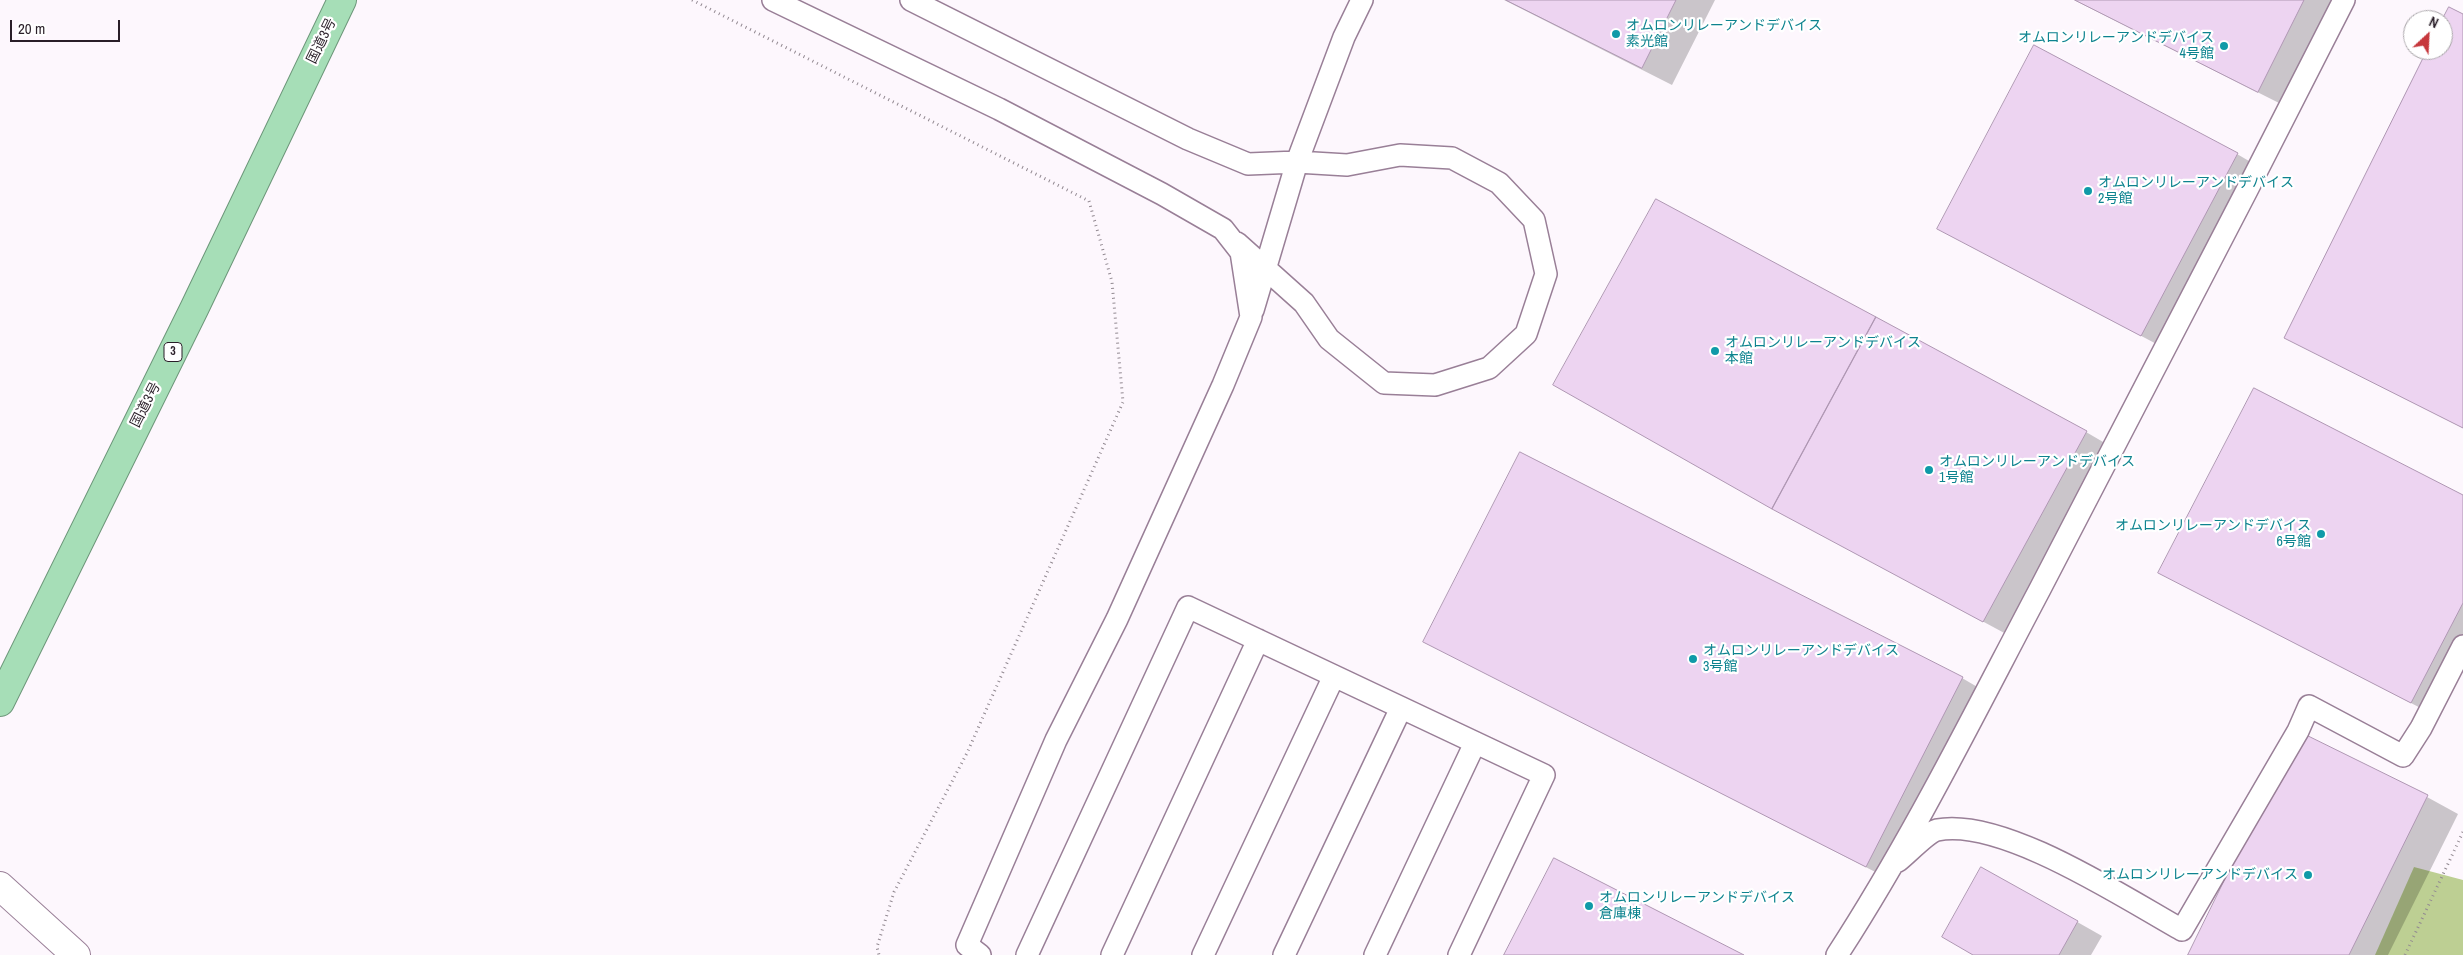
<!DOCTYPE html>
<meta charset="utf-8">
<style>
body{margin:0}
#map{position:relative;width:2463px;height:955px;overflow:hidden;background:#fdf7fd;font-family:"Archivo Narrow",sans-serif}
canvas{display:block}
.north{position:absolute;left:2403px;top:10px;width:50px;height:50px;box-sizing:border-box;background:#fff;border:1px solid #a9a5a9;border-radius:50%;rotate:25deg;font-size:14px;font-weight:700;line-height:20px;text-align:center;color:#291e28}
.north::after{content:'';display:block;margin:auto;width:18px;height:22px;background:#c6373c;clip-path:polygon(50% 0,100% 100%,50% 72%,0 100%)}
.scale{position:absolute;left:10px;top:20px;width:110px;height:22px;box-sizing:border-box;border:2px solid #291e28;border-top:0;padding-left:6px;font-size:15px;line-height:18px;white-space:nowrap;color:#291e28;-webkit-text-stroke:4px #fff;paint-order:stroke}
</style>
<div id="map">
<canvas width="2463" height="955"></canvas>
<div class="north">N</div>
<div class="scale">20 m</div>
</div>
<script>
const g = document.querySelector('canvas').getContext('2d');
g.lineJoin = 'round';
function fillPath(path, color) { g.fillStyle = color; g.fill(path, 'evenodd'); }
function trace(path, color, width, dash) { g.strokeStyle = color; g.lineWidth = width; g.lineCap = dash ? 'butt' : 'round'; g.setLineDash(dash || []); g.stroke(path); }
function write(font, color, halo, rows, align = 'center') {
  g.font = font + ' "Archivo Narrow","Noto Sans JP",sans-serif'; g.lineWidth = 4.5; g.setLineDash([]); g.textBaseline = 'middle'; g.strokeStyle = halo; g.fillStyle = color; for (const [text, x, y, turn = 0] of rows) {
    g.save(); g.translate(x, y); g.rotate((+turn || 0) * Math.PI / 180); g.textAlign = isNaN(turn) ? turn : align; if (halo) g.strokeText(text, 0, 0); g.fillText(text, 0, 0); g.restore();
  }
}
fillPath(new Path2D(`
 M2414,867L2463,880V955H2375Z`), '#bdcf93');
fillPath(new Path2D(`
 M1504,0H1715L1672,85Z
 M2074,0H2335L2283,105Z
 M2463,16V428L2286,338L2429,50H2443Z
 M2237,154L2261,168L2166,349L1963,242Z
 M2086,432L2110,446L2008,635L1798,522Z
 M2463,497V663L2436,716L2160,573Z
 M1425,642L1962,678L1986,692L1891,880Z
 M2298,733L2427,797L2458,814L2388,955H2189Z
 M1982,868L2102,936L2091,955H1975Z`), '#0003');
const building = new Path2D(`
 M1506,0H1676L1642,68Z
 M2075,0H2304L2258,92Z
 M2449,7L2463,14V428L2284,338L2427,50H2443L2442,20Z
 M2034,45L2238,153L2141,336L1937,229Z
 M1656,199L1876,317L1772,509L1553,385Z
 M1876,317L2087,431L1983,622L1772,509Z
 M2254,388L2463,495V603L2411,703L2158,573Z
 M1520,452L1963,677L1866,867L1423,642Z
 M2298,731L2428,795L2349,955H2188Z
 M1554,858L1744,955H1504Z
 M1981,867L2078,921L2059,955H1973L1942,937Z`);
fillPath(building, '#edd4f1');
trace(building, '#af97b3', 1);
const service = new Path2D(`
 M773,0L999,109L1162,194L1223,229L1241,252L1251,317L1223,385L1117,619L1056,740L967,945L980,955
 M911,0L1188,139L1248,164L1297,162L1344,37L1362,0
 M1237,243L1304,303L1329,339L1384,383L1435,385L1489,368L1526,334L1546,274L1534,220L1499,183L1452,158L1400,155L1347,165L1297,162L1253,310
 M1898,861C1907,854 1928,832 1937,830C2002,817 2123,897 2182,930L2298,731L2309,706L2403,756L2421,728L2463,646
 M1027,955L1188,607L1544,775L1459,955
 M1112,955L1258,640
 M1203,955L1334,676
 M1284,955L1401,708
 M1375,955L1475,743
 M1837,955C1913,838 1975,712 2040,589C2143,393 2244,197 2344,0`);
const minor = new Path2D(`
 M0,886L76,955`);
const trunk = new Path2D(`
 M0,702L194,309L342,0`);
trace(service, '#997f97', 24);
trace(minor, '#997f97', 30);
trace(trunk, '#6c9679', 30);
trace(new Path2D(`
 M692,0L1089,201L1112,282L1123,402L967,753L894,892L877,947L879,955
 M2405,955L2463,832`), '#928991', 3, [1, 4]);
trace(service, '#fff', 21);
trace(minor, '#fff', 28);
trace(trunk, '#a6deb7', 28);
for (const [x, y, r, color] of [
 [1616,34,5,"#0f9aa8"],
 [2224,46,5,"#0f9aa8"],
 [2088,191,5,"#0f9aa8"],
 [1715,351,5,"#0f9aa8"],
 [1929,470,5,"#0f9aa8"],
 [2321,534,5,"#0f9aa8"],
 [1693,659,5,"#0f9aa8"],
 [2308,875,5,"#0f9aa8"],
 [1589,906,5,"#0f9aa8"]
]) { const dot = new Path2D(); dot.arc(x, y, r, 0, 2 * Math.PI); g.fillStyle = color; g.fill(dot); trace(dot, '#fff', 2); }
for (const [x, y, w] of [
 [173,352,18]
]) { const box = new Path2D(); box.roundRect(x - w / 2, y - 9.5, w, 19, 4); g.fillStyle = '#fff'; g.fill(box); trace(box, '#291e28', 1); }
write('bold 12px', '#291e28', null, [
 ["3",173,352]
]);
write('14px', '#0d838f', '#fff', [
 ["オムロンリレーアンドデバイス",1626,26],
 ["素光館",1626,42],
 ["オムロンリレーアンドデバイス",2214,38,"right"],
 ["4号館",2214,54,"right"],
 ["オムロンリレーアンドデバイス",2098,183],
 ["2号館",2098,199],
 ["オムロンリレーアンドデバイス",1725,343],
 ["本館",1725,359],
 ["オムロンリレーアンドデバイス",1939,462],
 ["1号館",1939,478],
 ["オムロンリレーアンドデバイス",2311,526,"right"],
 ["6号館",2311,542,"right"],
 ["オムロンリレーアンドデバイス",1703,651],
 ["3号館",1703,667],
 ["オムロンリレーアンドデバイス",2298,875,"right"],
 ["オムロンリレーアンドデバイス",1599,898],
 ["倉庫棟",1599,914]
], 'left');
write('14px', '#291e28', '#fff', [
 ["国道3号",322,41,-64],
 ["国道3号",146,405,-63]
]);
</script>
